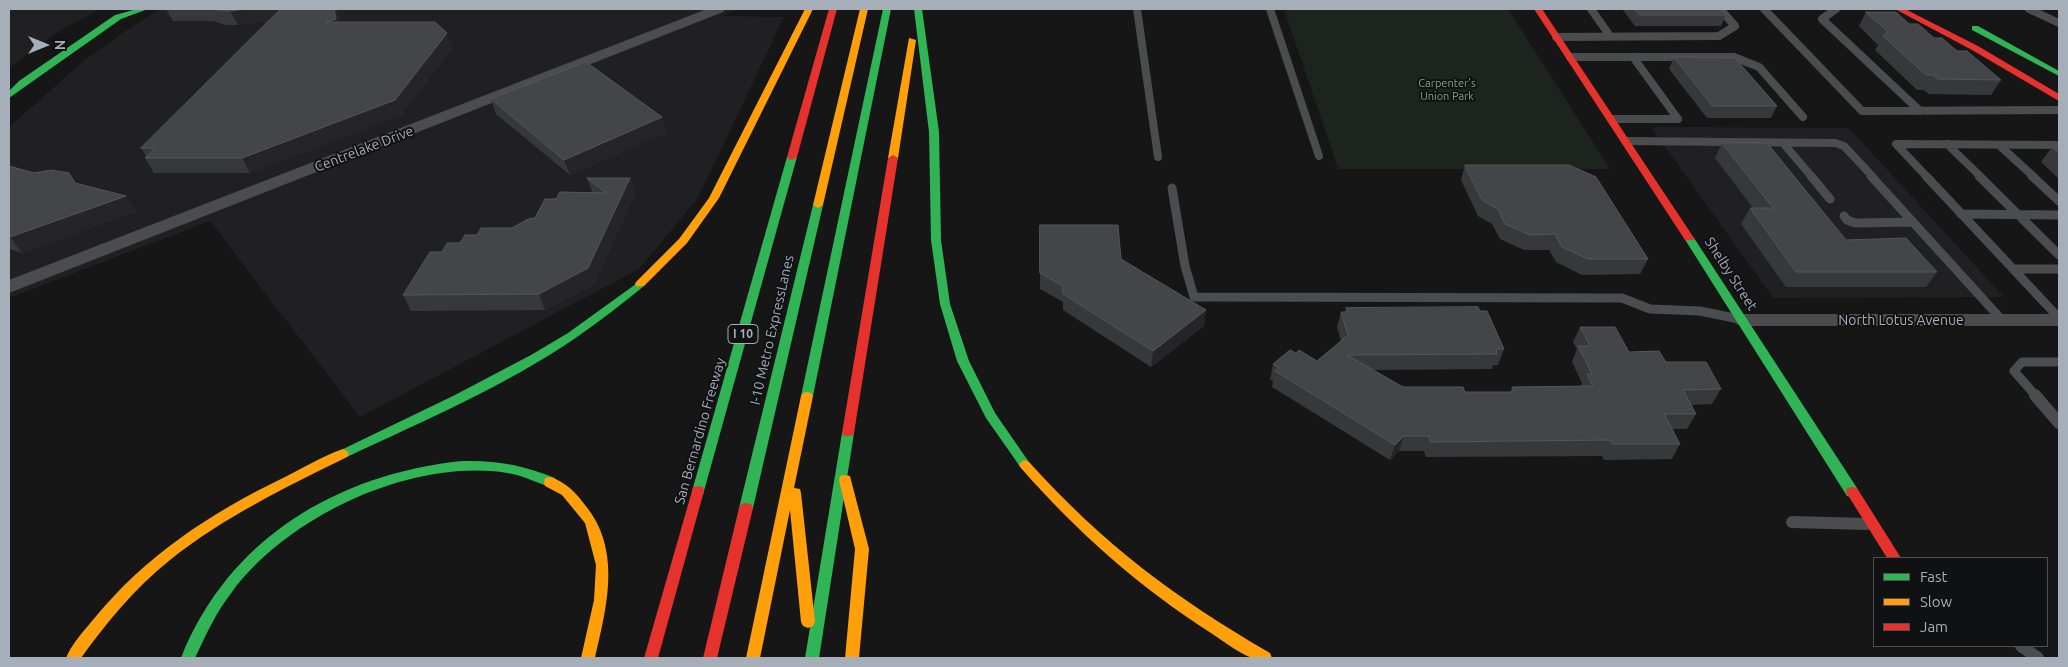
<!DOCTYPE html>
<style>
body{margin:0}
#map{position:relative;width:2068px;height:667px;overflow:hidden;background:#161617;font-family:Ubuntu,sans-serif}
canvas{display:block}
.frame{position:absolute;inset:0;border:10px solid #a6aeb9;pointer-events:none}
.legend{position:absolute;left:1873px;top:557px;width:175px;height:90px;box-sizing:border-box;background:#101113;border:1px solid #4c5055;margin:0;padding:6px 9px;list-style:none;font-size:15px;color:#a6aeb9}
.legend li{display:flex;align-items:center;gap:10px;height:25px}
.legend b{width:25px;border:1px solid #4c5055}
.north{position:absolute;left:20px;top:20px;width:50px;height:50px;-webkit-text-stroke:4px #101113;paint-order:stroke;rotate:90deg;font-size:14px;font-weight:700;line-height:20px;text-align:center;color:#a6aeb9}
.north::after{content:'';display:block;margin:auto;width:18px;height:22px;background:#a6aeb9;clip-path:polygon(50% 0,100% 100%,50% 72%,0 100%)}
</style>
<div id="map">
<canvas width="2068" height="667"></canvas>
<div class="frame"></div>
<ul class="legend">
<li><b style="height:6px;background:#30b455"></b>Fast</li>
<li><b style="height:6px;background:#ff9f0a"></b>Slow</li>
<li><b style="height:6px;background:#e5322d"></b>Jam</li>
</ul>
<div class="north">N</div>
</div>
<script>
const g = document.querySelector('canvas').getContext('2d');
g.lineJoin = 'round';
function fillPath(path, color) { g.fillStyle = color; g.fill(path, 'evenodd'); }
function trace(path, color, width, dash) { g.strokeStyle = color; g.lineWidth = width; g.lineCap = dash ? 'butt' : 'round'; g.setLineDash(dash || []); g.stroke(path); }
function write(font, color, halo, rows, align = 'center') {
  g.font = font + ' Ubuntu,sans-serif'; g.lineWidth = 4; g.setLineDash([]); g.textBaseline = 'middle'; g.strokeStyle = halo; g.fillStyle = color; for (const [text, x, y, turn = 0] of rows) {
    g.save(); g.translate(x, y); g.rotate((+turn || 0) * Math.PI / 180); g.textAlign = isNaN(turn) ? turn : align; if (halo) g.strokeText(text, 0, 0); g.fillText(text, 0, 0); g.restore();
  }
}
fillPath(new Path2D(`
 M9,9H100L58,32L9,68Z
 M160,9H740L723,16L784,17L698,198L639,269L360,417L210,221L9,298V127L86,59L130,28Z
 M1651,127L1849,128L2004,297L1773,298Z`), '#202023');
fillPath(new Path2D(`
 M1284,9H1508L1610,169H1338Z`), '#1c241d');
trace(new Path2D(`
 M1137,9L1158,157
 M1270,9L1319,156
 M1591,9L1610,36
 M1764,9L1862,111L2059,110
 M1836,9L1822,19L1920,111
 M2029,9L2059,23
 M1556,37L1719,36L1735,26L1720,9
 M1570,57H1734L1759,67L1803,117
 M1633,57L1678,119
 M1611,119H1678
 M1625,141L1835,143L1844,146L1873,177
 M1783,143L1812,177
 M1947,144L1981,177
 M1999,145L2034,177
 M1927,177L1896,144L2059,145`), '#4a4c50', 8);
trace(new Path2D(`
 M1811,176L1830,199
 M1871,176L2002,320
 M1926,176L2059,318
 M1979,176L2059,255
 M2032,176L2059,201
 M1172,188L1185,266L1194,297L1622,298L1650,309L1700,311L1739,319
 M1961,214L2059,215
 M1844,216L1847,220L1855,223L1913,222
 M2013,269H2059
 M2036,396L2014,371L2022,362H2059`), '#4a4c50', 9);
trace(new Path2D(`
 M2035,395L2059,423
 M1792,522L1867,524
 M2021,646L2038,658`), '#4a4c50', 12);
fillPath(new Path2D(`
 M707,9H725L723,12L9,293V280Z
 M1743,314H2059V326H1743L1736,324L1734,320L1736,316Z`), '#4a4c50');
fillPath(new Path2D(`
 M137,9H148L121,19L9,98V91L19,81L115,15Z
 M883,9H891L813,396L811,399H803L801,396Z
 M914,9H922L939,132L941,240L950,304L969,361L995,413L1031,465L1029,468L1025,470L1021,468L986,418L957,361L940,304L931,240L929,132Z
 M1972,26H1978L2059,71V76L1972,30Z
 M792,154L797,157L704,491L703,495L698,496L693,495L692,491L787,157Z
 M818,202L823,205L753,508L751,512L746,513L741,512L739,508L813,205Z
 M1689,235L1694,238L1857,488L1858,492L1857,496L1852,497L1847,496L1684,238Z
 M640,281L644,282L645,284L644,286C622,304 600,321 577,337C506,386 425,420 347,457H339L337,454L339,451L455,395L531,355L568,333Z
 M848,428L852,430L854,433L819,658H805L842,433L844,430Z
 M462,461C495,460 524,465 555,478L556,482L555,486L550,487C535,482 522,475 507,473C412,458 288,516 232,592C216,612 206,635 195,658H181C228,539 337,474 462,461Z`), '#30b455');
fillPath(new Path2D(`
 M805,9H813L719,198L687,243L644,286H636L635,284L636,282L679,239L709,198Z
 M860,9H868L823,205L818,208L813,205Z
 M909,38L916,40L898,158L893,161L888,158Z
 M807,392L811,393L813,396L794,488L800,489L801,493L815,622L813,626L808,628L803,626L801,622L790,510L760,658H746L801,396L803,393Z
 M343,449L347,451L349,454L347,457C286,487 224,517 170,560C135,588 107,622 81,658H66C71,645 83,632 92,621C146,555 209,514 285,477C303,468 323,456 343,449Z
 M1025,460L1029,462C1103,544 1175,598 1270,653L1272,658C1266,658 1259,660 1253,658C1243,656 1220,639 1211,633C1139,587 1077,532 1021,468L1019,465L1021,462Z
 M845,475L850,476L851,480L869,549L859,658H845L855,549L839,480L840,476Z
 M550,477C566,482 575,492 585,505C622,550 607,606 595,658H581L594,600L596,565L585,523L562,495L545,486L544,482L545,478Z`), '#ff9f0a');
fillPath(new Path2D(`
 M829,9H837L797,157L792,160L789,159L787,157Z
 M1534,9H1542L1694,238L1693,240H1685Z
 M1895,9H1905L1978,46L2059,94V101L1972,50Z
 M893,155L898,158L854,433L852,436H844L842,433L888,158Z
 M698,486L703,487L704,491L658,658H644L692,491L693,487Z
 M1852,487L1857,488L1901,558H1887L1846,492L1847,488Z
 M746,503L751,504L753,508L717,658H703L739,508L741,504Z`), '#e5322d');
fillPath(new Path2D(`
 M166,9H338L340,22L453,47L401,115L250,173H154L145,158L146,156L141,148L268,21L238,25H225L213,21H173Z
 M1622,9H1720L1726,15L1721,26H1635Z
 M1866,12L1909,24L1957,51L2001,80L1991,95L1929,94L1924,90H1917L1875,50L1878,45L1859,26Z
 M1674,57L1777,106L1771,118H1707L1669,69Z
 M491,99L662,117L666,132L570,175L496,114Z
 M1722,143L1846,240L1937,272L1926,287H1786L1741,224L1750,208H1753L1715,158Z
 M2052,147H2059V179L2041,162Z
 M1465,165L1648,259L1640,274L1582,275L1556,262L1549,250H1524L1500,239L1492,224L1478,216L1461,180Z
 M9,166L77,184L137,211L22,253L9,249Z
 M587,178H630L635,194L594,284L545,310L411,311L403,295L442,252L477,235L512,228L535,218L556,199L592,192Z
 M1040,225L1121,259L1206,310L1204,326L1151,367L1063,310V302L1040,289Z
 M1346,308L1480,311L1504,349L1498,365H1493L1492,369L1373,370L1403,387L1465,392H1510L1512,387L1581,386L1582,383L1572,362L1577,349L1573,342L1580,327L1629,352L1666,362L1721,389L1712,404L1691,405L1696,414L1687,429H1672L1680,444L1672,459L1604,460L1602,456L1426,457L1424,451H1399L1390,460L1272,387L1273,381L1270,380L1273,364L1296,353L1317,361L1341,341L1337,327L1341,312H1345Z`), '#37383b');
fillPath(new Path2D(`
 M246,9H288L292,18L238,25L230,11Z
 M334,9H338L342,33L326,22Z
 M447,33L453,47L401,115L250,173L242,158Z
 M662,117L666,132L570,175L564,160Z
 M630,178L635,194L594,284L545,310L539,294Z
 M126,196L137,211L22,253L10,237Z
 M1206,310L1204,326L1151,367L1153,351Z
 M1404,436L1399,451L1390,460L1395,445Z`), '#252527');
const building = new Path2D(`
 M213,9H246L230,11L218,10Z
 M281,9H334L336,19L326,22H435L447,33L395,100L242,158H145L155,148H141Z
 M1635,9H1720L1726,15H1640Z
 M1866,12H1896L1909,24H1918L1934,38H1942L1957,51H1967L2001,80L1938,79L1933,75H1926L1883,36L1888,32Z
 M1674,57L1735,58L1777,106H1713Z
 M586,62L662,117L564,160L491,99Z
 M1722,143H1767L1846,240L1906,238L1937,272H1796L1750,208H1773Z
 M2052,147H2059V153Z
 M1465,165H1569L1596,177L1648,259H1588L1562,247L1555,234L1530,235L1505,224L1498,209L1483,201Z
 M9,166L34,173L51,170L69,173L75,183L126,196L10,237H9Z
 M587,178H630L588,268L539,294L403,295L430,252H442L447,243H460L465,235H477L481,228H512L528,219L535,218L545,199H556L560,192L606,193Z
 M1040,225H1118L1121,259L1206,310L1153,351L1063,294V286L1040,273Z
 M1478,307L1480,311H1487L1504,349H1496L1497,354L1347,355L1403,387H1463L1465,392H1514L1512,387L1593,386L1587,374H1592L1578,346H1590L1580,327H1615L1629,352L1659,351L1666,362H1706L1721,389L1683,390L1696,414H1664L1680,444H1612L1610,440L1431,442L1429,436H1404L1395,445L1275,371L1279,368L1273,364L1290,350L1296,353L1299,350L1317,361L1348,335L1341,312H1348L1346,308Z`);
fillPath(building, '#434548');
trace(building, '#53555a', 1);
write('11px', '#7da57c', '#101113', [
 ["Carpenter's",1447,83],
 ["Union Park",1447,96]
]);
for (const [x, y, w] of [
 [743,334,30]
]) { const box = new Path2D(); box.roundRect(x - w / 2, y - 9.5, w, 19, 4); g.fillStyle = '#101113'; g.fill(box); trace(box, '#a6aeb9', 1); }
write('bold 12px', '#a6aeb9', null, [
 ["I 10",743,334]
]);
write('14px', '#a6aeb9', '#101113', [
 ["Centrelake Drive",364,149,-21],
 ["Shelby Street",1731,274,57],
 ["North Lotus Avenue",1901,320],
 ["I-10 Metro ExpressLanes",772,330,-77],
 ["San Bernardino Freeway",700,431,-74]
]);
</script>
